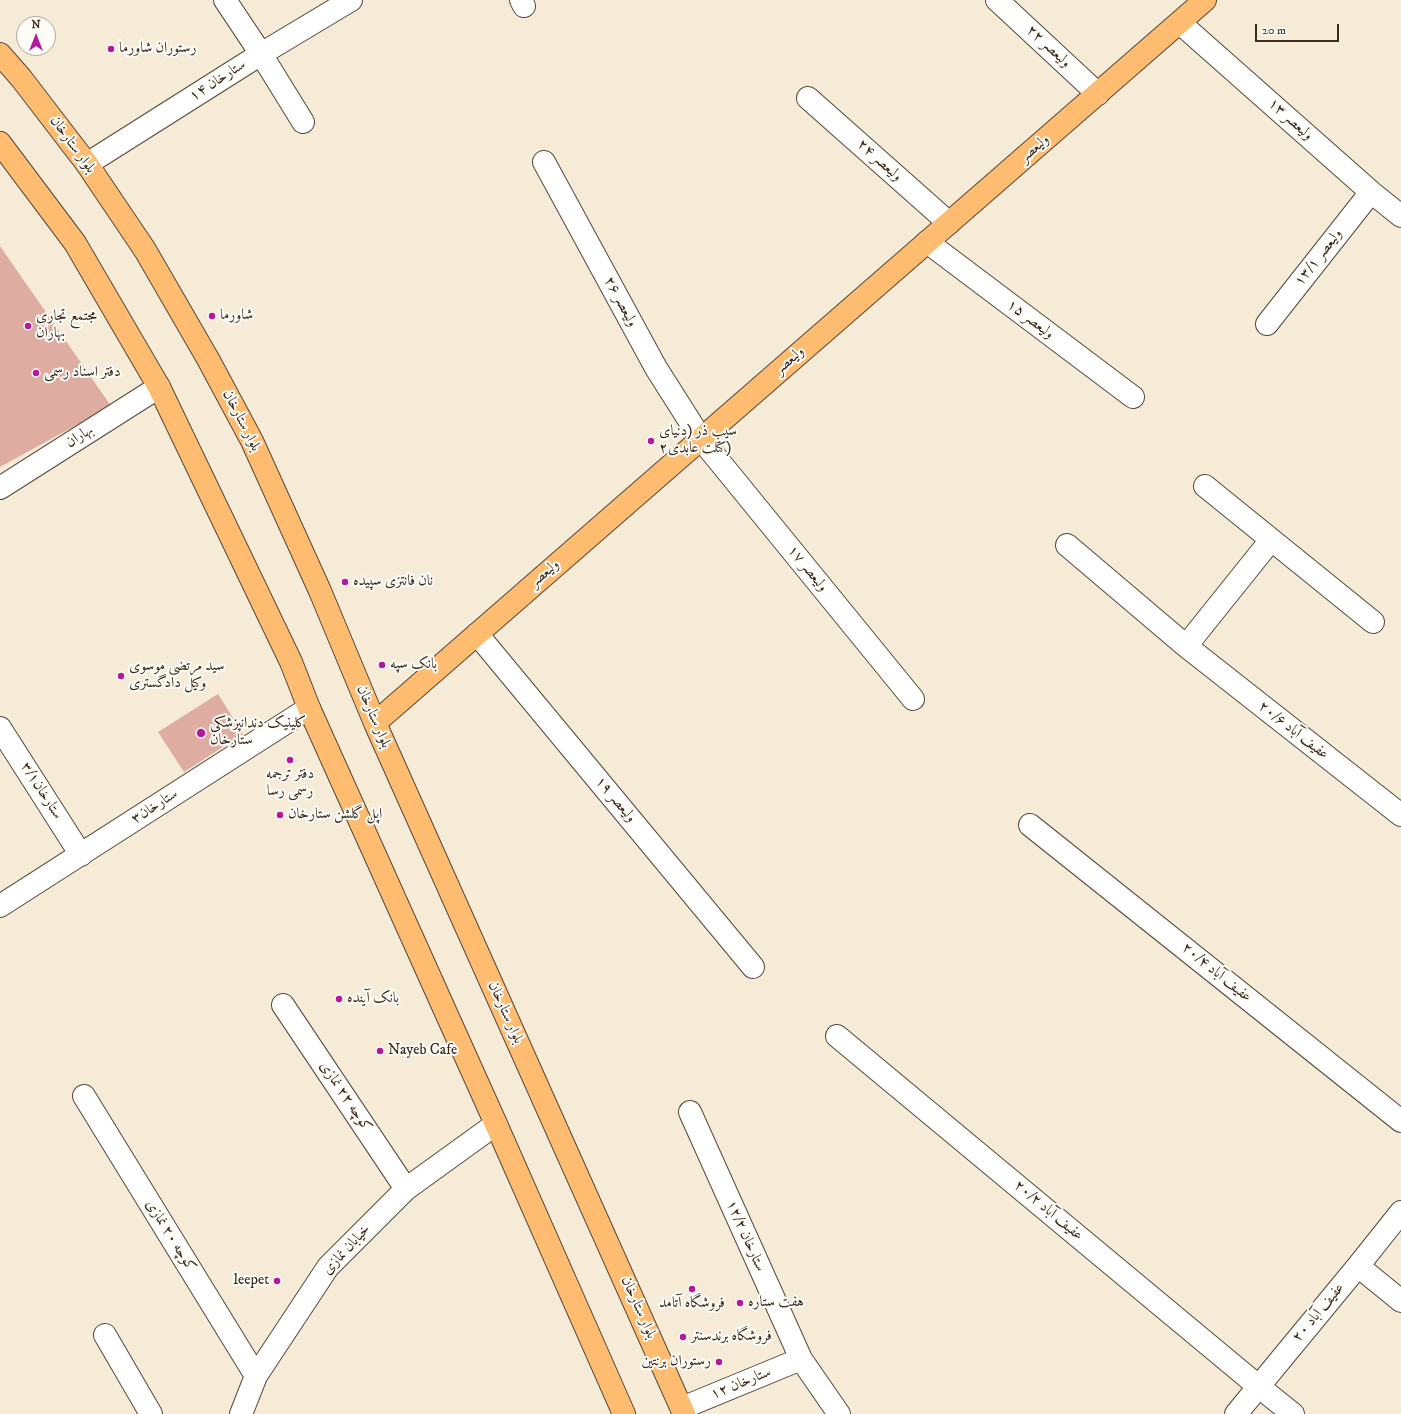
<!DOCTYPE html>
<meta charset="utf-8">
<style>
body{margin:0}
#map{position:relative;width:1401px;height:1414px;overflow:hidden;background:#f5ebd6;font-family:"IM FELL DW Pica",serif}
canvas{display:block}
.north{position:absolute;left:16px;top:16px;width:40px;height:40px;box-sizing:border-box;background:#fdfcf7;border:1px solid #afa8a0;border-radius:50%;rotate:0deg;font-size:11px;font-weight:700;line-height:16px;text-align:center;color:#3b2a1e}
.north::after{content:'';display:block;margin:auto;width:14px;height:18px;background:#b5179e;clip-path:polygon(50% 0,100% 100%,50% 72%,0 100%)}
.scale{position:absolute;left:1255px;top:24px;width:84px;height:18px;box-sizing:border-box;border:2px solid #3b2a1e;border-top:0;padding-left:5px;font-size:12px;line-height:14px;white-space:nowrap;color:#3b2a1e;-webkit-text-stroke:3px #fdfcf7;paint-order:stroke}
</style>
<div id="map">
<canvas width="1401" height="1414"></canvas>
<div class="north">N</div>
<div class="scale">20 m</div>
</div>
<script>
const g = document.querySelector('canvas').getContext('2d');
g.lineJoin = 'round';
function fillPath(path, color) { g.fillStyle = color; g.fill(path, 'evenodd'); }
function trace(path, color, width, dash) { g.strokeStyle = color; g.lineWidth = width; g.lineCap = dash ? 'butt' : 'round'; g.setLineDash(dash || []); g.stroke(path); }
function write(font, color, halo, rows, align = 'center') {
  g.font = font + ' "IM FELL DW Pica",Amiri,serif'; g.lineWidth = 4; g.setLineDash([]); g.textBaseline = 'middle'; g.strokeStyle = halo; g.fillStyle = color; for (const [text, x, y, turn = 0] of rows) {
    g.save(); g.translate(x, y); g.rotate((+turn || 0) * Math.PI / 180); g.textAlign = isNaN(turn) ? turn : align; if (halo) g.strokeText(text, 0, 0); g.fillText(text, 0, 0); g.restore();
  }
}
fillPath(new Path2D(`
 M0,246L111,406L0,467Z
 M218,694L243,734L184,772L158,732Z`), '#dfaca1');
const minor = new Path2D(`
 M225,0L261,54L303,122
 M521,0L524,6
 M997,0L1098,94
 M1180,23L1371,192L1401,216
 M808,98L949,223
 M544,162L656,368L701,439L913,699
 M87,164L261,54L351,0
 M927,242L1133,397
 M1267,324L1371,192
 M1205,486L1373,622
 M0,488L159,387
 M1067,545L1186,646L1401,815
 M477,634L753,967
 M1186,646L1271,540
 M0,728L81,855
 M1030,825L1401,1121
 M0,906L309,708
 M283,1005L406,1189
 M837,1036L1258,1386L1293,1414
 M84,1096L256,1376
 M690,1112L801,1359L839,1414
 M1358,1266L1401,1301
 M105,1335L151,1414
 M682,1408L801,1359
 M241,1414L256,1376L328,1267L406,1189L496,1124
 M1236,1414L1358,1266L1401,1212`);
const major = new Path2D(`
 M0,54L21,78L87,164L145,250L208,359L252,441L320,591L375,723L684,1414
 M0,143L75,243L159,387L291,662L309,708L496,1124L624,1414
 M375,723L1205,0`);
trace(minor, '#57473a', 24);
trace(major, '#57473a', 24);
trace(minor, '#fff', 22);
trace(major, '#fdbc70', 22);
for (const [x, y, r, color] of [
 [111,49,4,"#b5179e"],
 [212,316,4,"#b5179e"],
 [28,326,4,"#b5179e"],
 [36,373,4,"#b5179e"],
 [651,441,4,"#b5179e"],
 [345,582,4,"#b5179e"],
 [382,665,4,"#b5179e"],
 [121,676,4,"#b5179e"],
 [201,733,5,"#b5179e"],
 [290,760,4,"#b5179e"],
 [280,815,4,"#b5179e"],
 [339,999,4,"#b5179e"],
 [380,1051,4,"#b5179e"],
 [277,1281,4,"#b5179e"],
 [692,1289,4,"#b5179e"],
 [740,1303,4,"#b5179e"],
 [683,1337,4,"#b5179e"],
 [719,1362,4,"#b5179e"]
]) { const dot = new Path2D(); dot.arc(x, y, r, 0, 2 * Math.PI); g.fillStyle = color; g.fill(dot); trace(dot, '#fdfcf7', 1.5); }
write('15px', '#3b2a1e', '#fdfcf7', [
 ["۲۲ ولیعصر",1048,47,43],
 ["۱۴ ستارخان",218,81,-33],
 ["۱۳ ولیعصر",1290,120,42],
 ["بلوار ستارخان",72,145,54],
 ["ولیعصر",1035,149,-41],
 ["۲۴ ولیعصر",879,161,42],
 ["۱۳/۱ ولیعصر",1319,258,-52],
 ["۲۶ ولیعصر",620,302,62],
 ["۱۵ ولیعصر",1030,320,37],
 ["ولیعصر",790,361,-41],
 ["بلوار ستارخان",241,421,63],
 ["بهاران",80,437,-32],
 ["۱۷ ولیعصر",807,569,51],
 ["ولیعصر",545,574,-41],
 ["بلوار ستارخان",373,717,67],
 ["عفیف آباد ۲۰/۶",1293,731,38],
 ["ستارخان۳/۱",41,791,57],
 ["۱۹ ولیعصر",615,800,50],
 ["ستارخان۳",155,807,-33],
 ["عفیف آباد ۲۰/۴",1216,973,39],
 ["بلوار ستارخان",505,1013,66],
 ["کوچه ۲۲ نمازی",345,1097,56],
 ["عفیف آباد ۲۰/۲",1048,1211,40],
 ["کوچه ۲۰ نمازی",170,1236,58],
 ["۱۲/۲ ستارخان",745,1236,66],
 ["خیابان نمازی",347,1250,-47],
 ["بلوار ستارخان",638,1308,66],
 ["عفیف آباد ۲۰",1319,1313,-50],
 ["۱۲ ستارخان",741,1384,-22]
]);
write('15px', '#3b2a1e', '#fdfcf7', [
 ["رستوران شاورما",119,49],
 ["شاورما",220,316],
 ["مجتمع تجاری",36,317],
 ["بهاران",36,334],
 ["دفتر اسناد رسمی",44,373],
 ["سیب ذر (دنیای",659,432],
 ["کتلت عابدی۲)",659,449],
 ["نان فانتزی سپیده",353,582],
 ["بانک سپه",390,665],
 ["سید مرتضی موسوی",129,667],
 ["وکیل دادگستری",129,684],
 ["کلینیک دندانپزشکی",210,724],
 ["ستارخان",210,741],
 ["دفتر ترجمه",290,775,"center"],
 ["رسمی رسا",290,792,"center"],
 ["اپل گلشن ستارخان",288,815],
 ["بانک آینده",347,999],
 ["Nayeb Cafe",388,1051],
 ["leepet",269,1281,"right"],
 ["هفت ستاره",748,1303],
 ["فروشگاه آتامد",692,1304,"center"],
 ["فروشگاه برندسنتر",691,1337],
 ["رستوران برنتین",711,1362,"right"]
], 'left');
</script>
